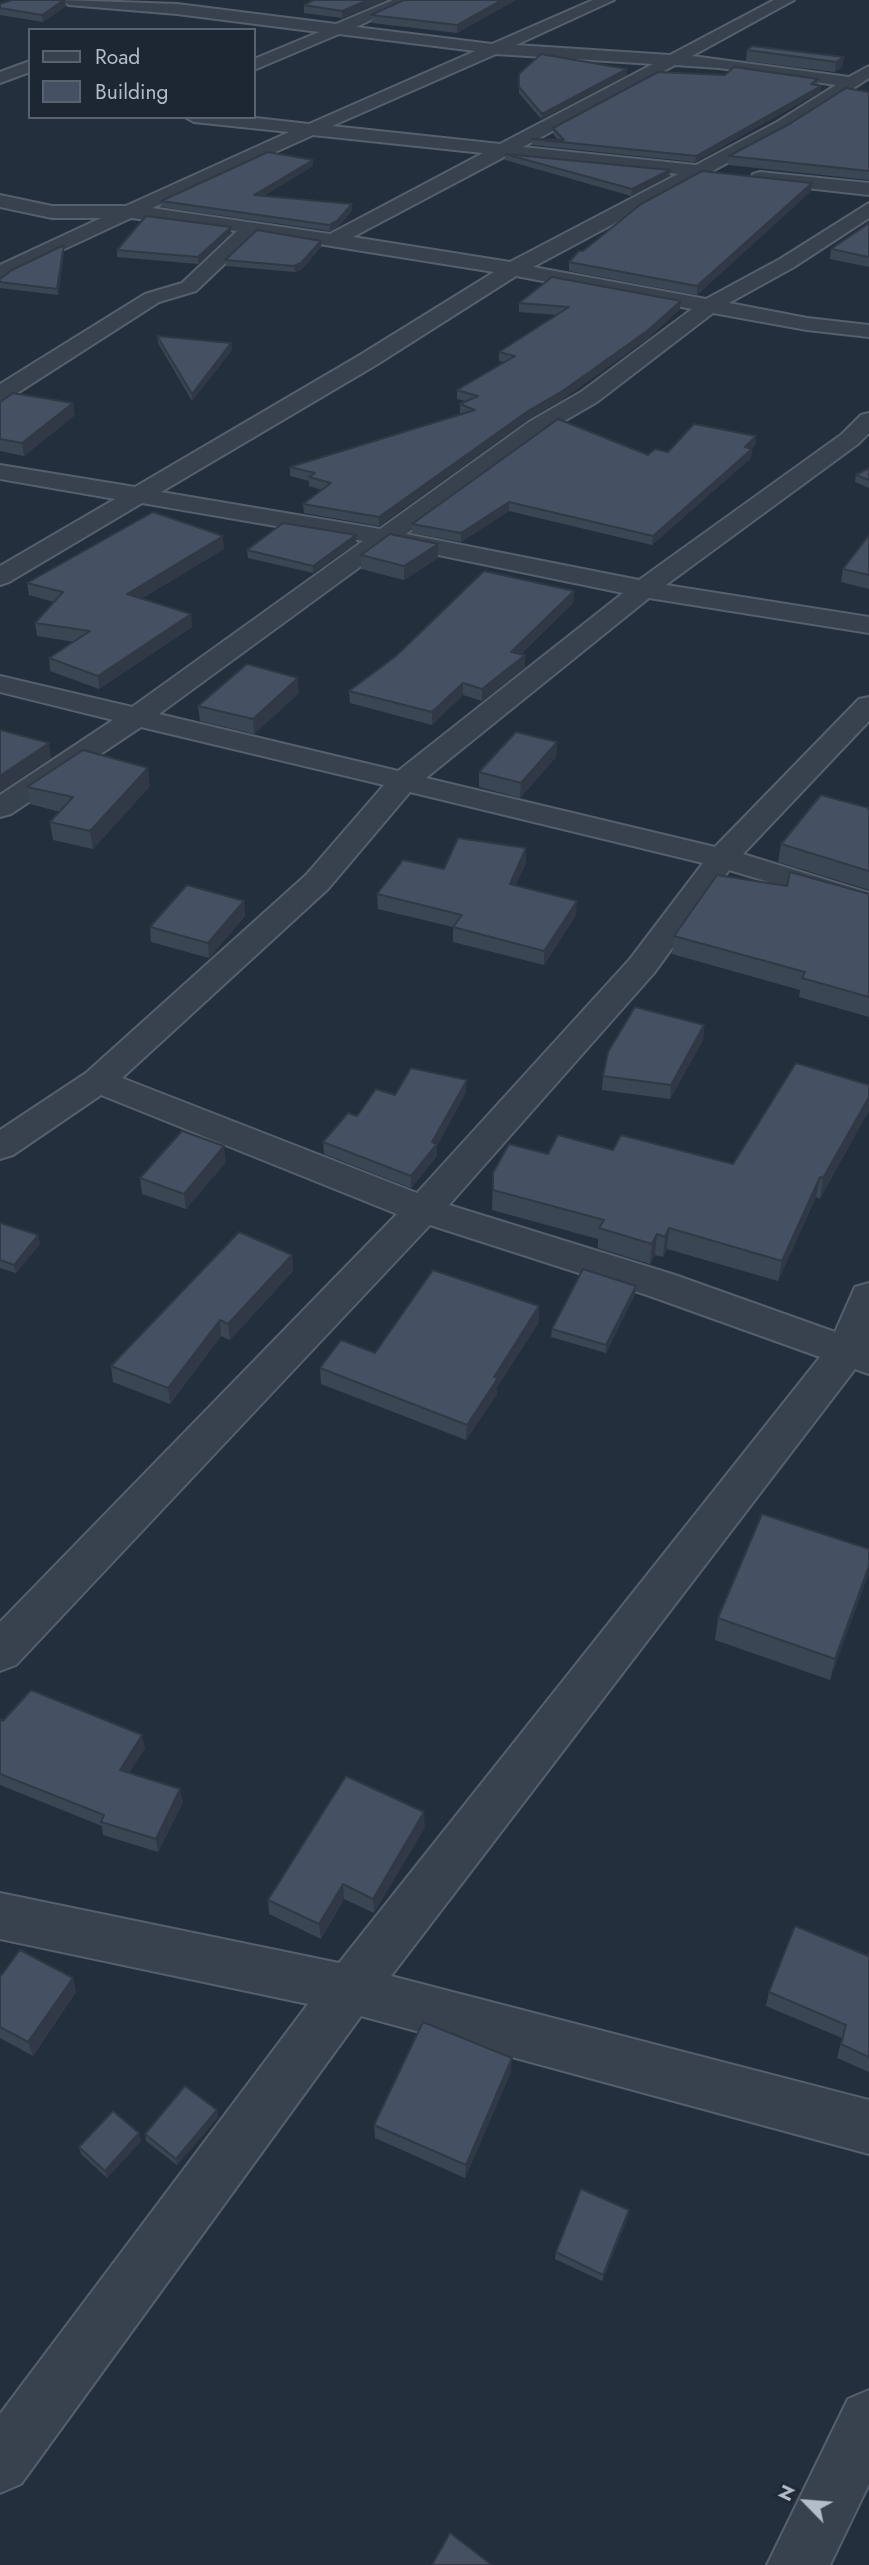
<!DOCTYPE html>
<style>
body{margin:0}
#map{position:relative;width:869px;height:2565px;overflow:hidden;background:#242f3e;font-family:Jost,sans-serif}
canvas{display:block}
.legend{position:absolute;left:28px;top:28px;width:228px;height:91px;box-sizing:border-box;background:#1d2633;border:2px solid #59626f;margin:0;padding:9px 12px;list-style:none;font-size:21px;color:#b4bcc9}
.legend li{display:flex;align-items:center;gap:14px;height:35px}
.legend b{width:35px;border:2px solid #59626f}
.north{position:absolute;left:771px;top:2467px;width:70px;height:70px;-webkit-text-stroke:5px #1d2633;paint-order:stroke;rotate:295deg;font-size:19px;font-weight:700;line-height:28px;text-align:center;color:#b4bcc9}
.north::after{content:'';display:block;margin:auto;width:24px;height:32px;background:#b4bcc9;clip-path:polygon(50% 0,100% 100%,50% 72%,0 100%)}
</style>
<div id="map">
<canvas width="869" height="2565"></canvas>
<ul class="legend">
<li><b style="height:9px;background:#38414e"></b>Road</li>
<li><b style="height:19px;background:#455162"></b>Building</li>
</ul>
<div class="north">N</div>
</div>
<script>
const g = document.querySelector('canvas').getContext('2d');
g.lineJoin = 'round';
function trace(path, color, width, dash) { g.strokeStyle = color; g.lineWidth = width; g.lineCap = dash ? 'butt' : 'round'; g.setLineDash(dash || []); g.stroke(path); }
function fillPath(path, color) { g.fillStyle = color; g.fill(path, 'evenodd'); }
const street = new Path2D(`
 M61,0L177,4L336,24L393,0H414L356,27L492,44L593,0H614L516,45L670,55L774,0H794L692,56L849,77L869,66V78L789,130L533,267L706,299L780,259L869,203V218L794,267L729,303L807,318L869,325V337L807,330L713,313L597,402L545,432L406,534L639,580L842,434L861,415L869,413V433L858,444L666,585L869,617V633L649,598L426,778L715,847L859,699L869,697V721L743,854L869,893V912L729,870L654,973L449,1205L675,1275L835,1332L855,1287L869,1283V1374L855,1369L391,1976L869,2100V2154L361,2016L21,2484L0,2493V2414L308,2004L0,1939V1893L339,1963L820,1357L647,1295L430,1225L16,1665L0,1671V1622L397,1214L101,1095L13,1155L0,1159V1130L86,1073L306,875L384,785L141,727L11,814L0,817V795L113,720L0,692V676L132,707L363,541L142,503L9,582L0,585V566L115,499L0,479V465L135,487L360,355L494,272L256,234L196,291L159,302L8,399L0,401V384L145,294L182,283L237,231L131,218L0,279V265L101,218H52L0,207V195L52,206H126L289,132L194,122L185,117H246L309,124L475,51L339,34L254,70V59L319,32L177,14L69,5ZM496,54L653,64L500,144L332,126ZM675,65L719,68L836,85L777,122L696,165L523,147ZM313,135L483,153L330,234L152,208ZM506,156L678,174L510,262L353,237ZM516,276L692,309L581,392L529,422L380,529L161,492L376,365ZM390,545L623,593L398,771L159,714ZM410,792L703,863L630,959L417,1193L122,1078L328,889Z
 M30,61V72L0,83V72Z
 M760,172L869,183V195L753,182L751,178L753,174Z
 M869,2390V2484L830,2565H767L848,2399Z`);
trace(street, '#565f6c', 4);
fillPath(street, '#38414e');
fillPath(new Path2D(`
 M12,0H65L66,6L43,22L0,15V4Z
 M386,0L342,18L304,13V5Z
 M516,0L457,33L372,23L371,15Z
 M747,50L844,57L842,67L835,72L746,61Z
 M519,74L627,75L541,119L519,93Z
 M725,75L818,79V85L821,86L820,92L695,162L532,145V139L558,140L553,134V128Z
 M869,92V180L728,165L729,156Z
 M505,154L670,170L669,176L631,196L505,160Z
 M313,166L263,196L352,204V211L338,227L330,231L161,207V201Z
 M811,191L697,295L569,271V262L583,251Z
 M869,223V267L830,259L831,249Z
 M231,227V233L198,264L117,257V250Z
 M321,241V247L301,270L295,272L226,266L225,260Z
 M64,252L58,295L0,288V279Z
 M519,303L680,309L647,339L563,399L527,420L379,526L304,513L303,504L322,490L309,486V481L290,476V467L462,414L460,413V404L465,401L457,399V390L504,362L499,361V352L558,315L519,312Z
 M157,336L231,343L232,350L192,401L158,343Z
 M0,402L75,415L24,456L0,451Z
 M756,436L755,445L751,449H752L751,458L652,545L509,511L461,542L412,533V524L648,455Z
 M869,468V488L855,482L856,475Z
 M869,535V589L841,582L843,569Z
 M356,543L313,573L248,558L247,550Z
 M438,544V558L404,580L361,569V555Z
 M224,549L141,599L191,614L192,627L99,689L50,671L49,658L74,642L37,636L35,623L54,602L29,595L27,583Z
 M574,591L573,603L521,654L525,655V667L482,701L463,695L432,725L350,703L349,691Z
 M299,693L254,734L200,721L198,706Z
 M557,742L556,757L520,798L479,787V772Z
 M150,786L93,849L53,840L50,822L60,812L30,804L27,787Z
 M869,808V890L778,862L781,844Z
 M526,863L515,886L576,915L544,965L453,942V927L378,909L377,894L444,869Z
 M787,886L869,894V1017L799,997L800,990L672,954L674,936Z
 M244,901L245,916L209,958L151,942L150,927Z
 M704,1025L703,1040L670,1099L602,1090L603,1076Z
 M869,1085L820,1199L816,1197L778,1281L667,1249L663,1257L655,1255L650,1264L598,1248V1239L492,1210L493,1173L548,1154L613,1150L733,1164Z
 M466,1092L437,1146V1156L411,1188L324,1154L323,1142L357,1116L395,1095Z
 M226,1162L186,1209L142,1194L140,1178Z
 M0,1223L38,1235L40,1244L16,1273L0,1268Z
 M292,1255L293,1271L230,1340L221,1336L170,1404L113,1382L111,1366Z
 M636,1286L635,1294L606,1353L551,1337L552,1329Z
 M539,1306V1322L497,1387V1394L466,1440L321,1384L320,1368Z
 M869,1549L830,1680L715,1640L718,1618Z
 M0,1719L145,1748L129,1773L183,1802L158,1852L103,1835L102,1826L0,1785Z
 M425,1827L374,1913L344,1899L321,1939L269,1914L268,1900Z
 M869,1954V2072L837,2058L842,2038L766,2006L769,1992L868,1956Z
 M0,1977L73,1978L76,1992L33,2056L0,2038Z
 M511,2072L465,2178L375,2138L374,2125Z
 M218,2117L177,2165L146,2141L145,2134Z
 M141,2141L107,2178L81,2154L79,2147Z
 M628,2217L602,2281L555,2259L556,2252Z`), '#3b4654');
fillPath(new Path2D(`
 M64,0H65L66,6L43,22L42,15Z
 M368,0H386L342,18V11Z
 M502,0H516L457,33V25Z
 M844,57L842,67L835,72L836,62Z
 M627,69V75L541,119L542,114Z
 M821,86L820,92L695,162L696,156Z
 M313,160V166L254,201V195Z
 M670,170L669,176L631,196L632,189Z
 M812,183L811,191L697,295V286Z
 M352,204V211L338,227L330,231L329,225Z
 M231,227V233L198,264V257Z
 M321,241V247L301,270L295,272L294,266Z
 M64,245V252L58,295L57,289Z
 M681,301L680,309L647,339L563,399L527,420L379,526V517Z
 M231,343L232,350L192,401V394Z
 M73,403L75,415L24,456L22,443Z
 M756,436L755,445L746,454L752,449L751,458L652,545L653,536L745,447Z
 M509,502V511L461,542V533Z
 M356,535V543L313,573V566Z
 M223,536L224,549L128,607L127,594Z
 M438,544V558L404,580V566Z
 M574,591L573,603L511,664V652Z
 M191,614L192,627L99,689L98,676Z
 M525,655V667L482,701V689Z
 M298,678L299,693L254,734L253,719Z
 M463,683V695L432,725V712Z
 M557,742L556,757L520,798L521,783Z
 M49,743L51,758L0,792V776Z
 M148,768L150,786L93,849L90,831Z
 M526,848V863L509,899L510,884Z
 M244,901L245,916L209,958L208,943Z
 M577,901L576,915L544,965V951Z
 M704,1025L703,1040L670,1099L671,1085Z
 M467,1080L466,1092L437,1146V1156L411,1188V1176L432,1142Z
 M869,1097V1111L820,1199L823,1178Z
 M224,1146L226,1162L186,1209L184,1194Z
 M820,1177L816,1197L778,1281L782,1261Z
 M669,1228L667,1249L663,1257L665,1237Z
 M657,1234L655,1255L650,1264L652,1244Z
 M38,1235L40,1244L16,1273L14,1265Z
 M292,1255L293,1271L230,1340L228,1324Z
 M636,1286L635,1294L606,1353V1345Z
 M539,1306V1322L497,1387V1394L466,1440L467,1425L494,1377Z
 M220,1320L221,1336L170,1404L168,1388Z
 M869,1566V1573L830,1680L835,1659Z
 M142,1735L145,1748L123,1783L120,1770Z
 M180,1789L183,1802L158,1852L156,1839Z
 M424,1812L425,1827L374,1913L373,1899Z
 M343,1884L344,1899L321,1939L319,1924Z
 M73,1978L76,1992L33,2056L28,2042Z
 M512,2058L511,2072L465,2178L466,2165Z
 M217,2110L218,2117L177,2165L176,2159Z
 M139,2133L141,2141L107,2178L105,2171Z
 M629,2210L628,2217L602,2281L603,2275Z`), '#303945');
const building = new Path2D(`
 M12,0H64L42,15L0,8V4Z
 M314,0H368L342,11L304,5Z
 M404,0H502L457,25L371,15Z
 M752,46L844,57L836,62L747,50Z
 M541,54L627,69L542,114L519,87V74Z
 M734,67L818,79L811,84L821,86L696,156L532,139L564,140L553,128L658,72L725,75Z
 M846,88L869,92V171L729,156L791,123Z
 M268,152L313,160L254,195L352,204L338,220L329,225L161,201Z
 M505,154L670,170L632,189Z
 M702,171L812,183L697,286L569,262L579,251H583L641,204Z
 M146,216L231,227L198,257L117,250Z
 M869,223V257L831,249Z
 M257,230L321,241L301,263L294,266L225,260Z
 M64,245L57,289L0,282V279L12,270Z
 M552,277L681,301L647,331L564,390L528,411L379,517L303,504L331,483L309,477L315,473L290,467L475,410L460,404L478,396L457,390L515,356L499,352L569,307L519,303Z
 M157,336L231,343L192,394Z
 M13,393L73,403L22,443L0,439V402Z
 M558,419L648,455L655,449L668,452L694,424L756,436L745,447L752,449L653,536L509,502L461,533L412,524Z
 M869,468V480L856,475Z
 M153,512L223,536L127,594L191,614L98,676L49,658L90,631L35,623L63,592L27,583Z
 M283,523L356,535L313,566L247,550Z
 M390,534L438,544L404,566L361,555Z
 M869,535V575L843,569Z
 M484,571L574,591L511,652L525,655L482,689L463,683L432,712L349,691L396,656Z
 M247,664L298,678L253,719L198,706Z
 M0,730L49,743L0,776Z
 M516,732L557,742L521,783L479,772Z
 M83,750L148,768L90,831L50,822L73,797L27,787Z
 M821,795L869,808V871L781,844Z
 M458,838L526,848L510,884L577,901L544,951L453,927L462,915L377,894L403,860L444,869Z
 M790,872L869,894V997L802,978L805,972L674,936L717,875L787,886Z
 M187,885L244,901L208,943L150,927Z
 M635,1007L704,1025L671,1085L603,1076L608,1052Z
 M796,1063L869,1085V1097L823,1178L820,1177L782,1261L669,1228L665,1237L657,1234L652,1244L599,1228L604,1220L493,1190V1173L509,1144L548,1154L558,1135L613,1150L621,1135L733,1164Z
 M411,1068L467,1080L432,1142L437,1144L411,1176L323,1142L348,1113L357,1116L376,1089L395,1095Z
 M182,1131L224,1146L184,1194L140,1178Z
 M0,1223L38,1235L14,1265L0,1260Z
 M239,1232L292,1255L228,1324L220,1320L168,1388L111,1366Z
 M583,1269L636,1286L606,1345L552,1329Z
 M433,1270L539,1306L494,1377L498,1378L467,1425L320,1368L341,1340L375,1353Z
 M762,1514L869,1549V1566L835,1659L718,1618Z
 M31,1690L142,1735L120,1770L180,1789L156,1839L101,1822L104,1815L0,1774V1719L3,1721Z
 M346,1776L424,1812L373,1899L343,1884L319,1924L268,1900Z
 M795,1926L868,1956L869,1954V2057L841,2044L846,2025L769,1992Z
 M20,1950L73,1978L28,2042L0,2027V1977Z
 M423,2022L512,2058L466,2165L374,2125Z
 M185,2086L217,2110L176,2159L145,2134Z
 M113,2111L139,2133L105,2171L79,2147Z
 M581,2189L629,2210L603,2275L556,2252Z
 M450,2533L492,2565H432Z`);
fillPath(building, '#455162');
trace(building, '#303945', 2);
</script>
